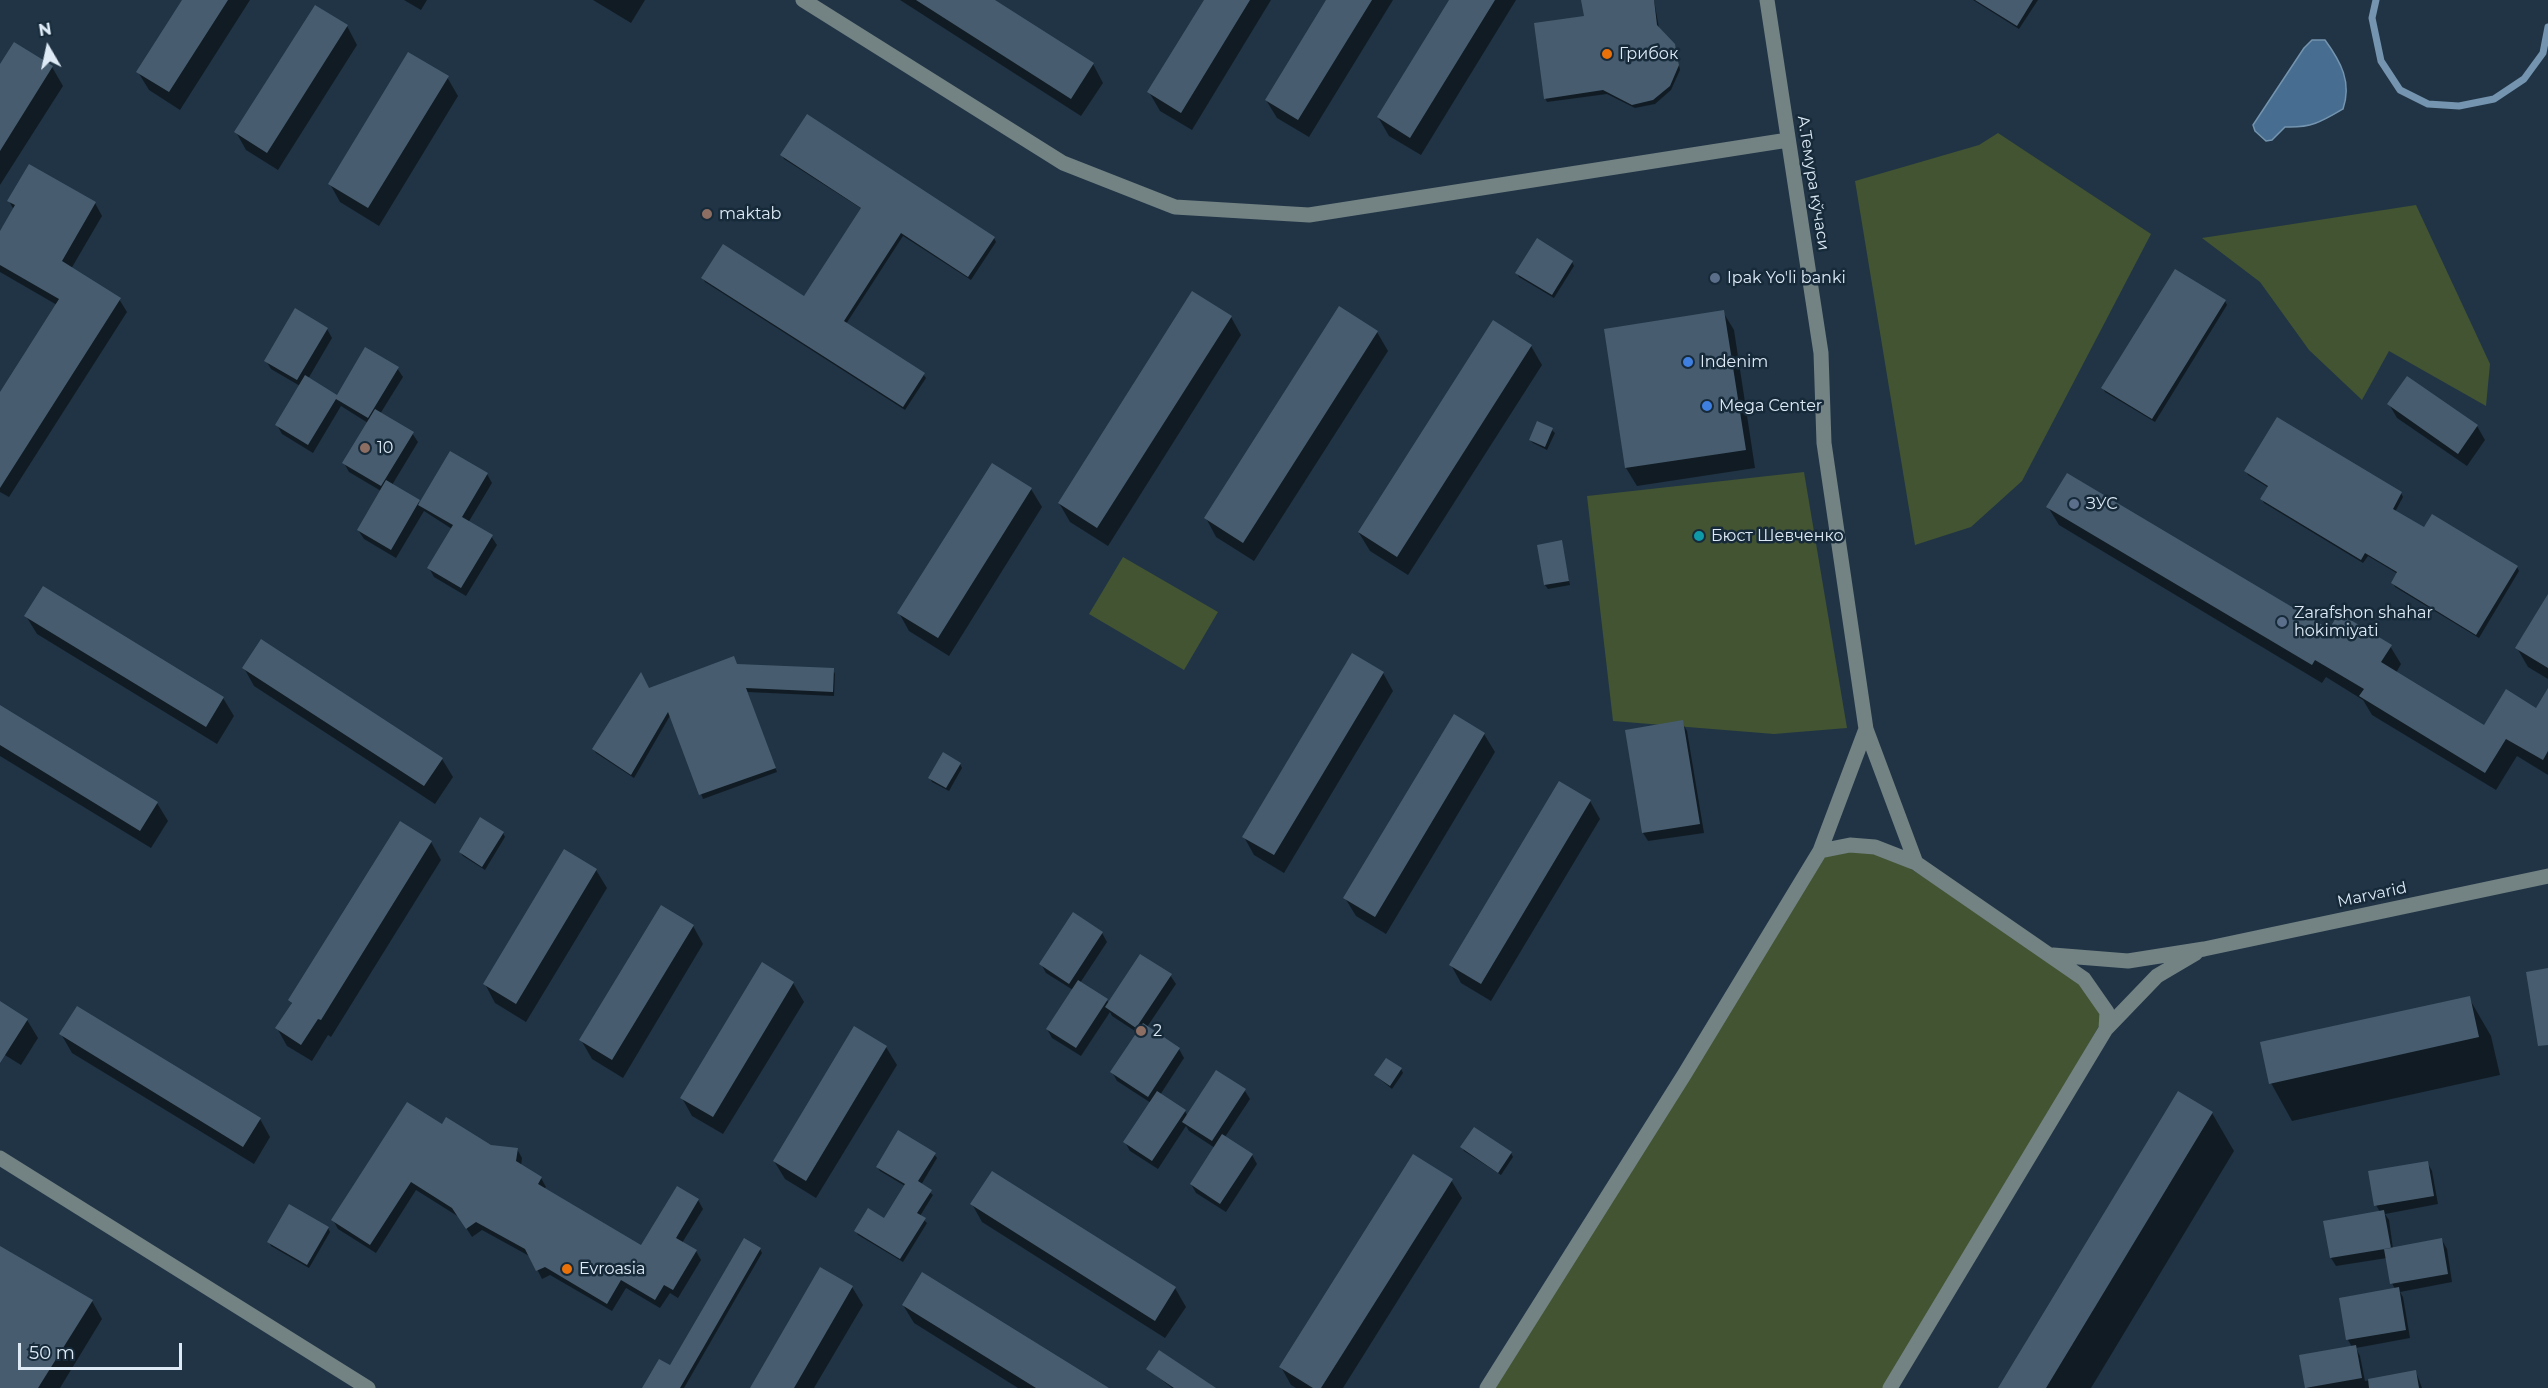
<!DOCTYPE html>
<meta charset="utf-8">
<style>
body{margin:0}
#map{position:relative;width:2548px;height:1388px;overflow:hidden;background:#203445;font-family:Montserrat,sans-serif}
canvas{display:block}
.north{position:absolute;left:18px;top:18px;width:60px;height:60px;-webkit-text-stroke:4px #162a3a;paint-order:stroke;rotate:351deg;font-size:16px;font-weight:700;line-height:24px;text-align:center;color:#deebf6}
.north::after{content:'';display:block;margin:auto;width:21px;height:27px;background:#deebf6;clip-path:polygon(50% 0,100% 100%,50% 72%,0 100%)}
.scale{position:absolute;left:18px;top:1343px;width:164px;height:27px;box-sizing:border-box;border:3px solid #deebf6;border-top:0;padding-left:8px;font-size:18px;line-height:21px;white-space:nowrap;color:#deebf6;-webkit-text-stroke:4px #162a3a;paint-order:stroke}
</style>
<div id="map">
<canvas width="2548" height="1388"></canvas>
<div class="north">N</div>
<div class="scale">50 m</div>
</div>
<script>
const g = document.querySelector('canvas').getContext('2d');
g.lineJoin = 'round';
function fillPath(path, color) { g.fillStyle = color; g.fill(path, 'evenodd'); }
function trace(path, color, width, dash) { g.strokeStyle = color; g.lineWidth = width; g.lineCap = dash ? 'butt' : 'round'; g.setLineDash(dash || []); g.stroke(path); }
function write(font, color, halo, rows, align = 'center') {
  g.font = font + ' Montserrat,sans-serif'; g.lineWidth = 5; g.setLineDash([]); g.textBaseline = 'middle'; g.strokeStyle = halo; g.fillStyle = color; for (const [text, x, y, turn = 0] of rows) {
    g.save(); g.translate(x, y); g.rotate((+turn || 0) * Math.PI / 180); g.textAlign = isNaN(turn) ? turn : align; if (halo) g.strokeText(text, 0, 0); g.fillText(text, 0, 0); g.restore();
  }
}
fillPath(new Path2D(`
 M1998,133L2151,234L2022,481L1971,527L1915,545L1855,181L1979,145Z
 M2416,205L2490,364L2486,406L2389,351L2362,400L2309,350L2260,282L2202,238Z
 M1804,472L1847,728L1774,734L1613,721L1587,496Z
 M1123,557L1218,612L1184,670L1089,614Z
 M1875,847L2051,955L2107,1012L1890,1388H1487L1820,851Z`), '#425432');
const water = new Path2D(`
 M2312,40H2325C2341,62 2352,82 2343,109C2321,122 2311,128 2285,127L2272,140L2266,141L2255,131L2253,125L2304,48Z`);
fillPath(water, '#476e90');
trace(water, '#7494af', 1.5);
fillPath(new Path2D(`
 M184,0H250L180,110L149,90L138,72Z
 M404,0H427L421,10Z
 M593,0H645L631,23Z
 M900,0H992L1093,64L1103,83L1081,116Z
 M1206,0H1271L1192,130L1160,111L1149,92Z
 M1327,0H1393L1309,137L1277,118L1266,100Z
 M1450,0H1516L1421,155L1389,136L1378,117Z
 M1583,0H1654L1659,28L1676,49L1680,70L1671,90L1655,104L1635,108L1607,94L1547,102L1545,98L1586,18Z
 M1973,0H2038L2019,29Z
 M347,26L357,45L278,170L246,150L236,132Z
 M15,44L52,67L63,86L0,185V67Z
 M447,77L458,96L379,226L340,202L330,184Z
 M782,155L994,238L996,242L971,280L903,236L846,324L923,374L926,378L905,410L705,282L703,278L804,298L862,209L784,159Z
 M9,201L95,203L102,216L71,269L119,299L127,312L9,497L0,492V395L57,305L0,272V234L14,210Z
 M1572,262L1574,266L1554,298L1519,277L1517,273Z
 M2225,301L2227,305L2155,422L2105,392L2103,388Z
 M1339,308L1377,332L1388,351L1254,561L1216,537L1206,518Z
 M1723,312L1734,330L1755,468L1637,486L1626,468L1605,330Z
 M1231,317L1241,335L1108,546L1070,522L1059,503Z
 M327,329L332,338L308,379L338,397L397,368L403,377L380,414L412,433L418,442L392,485L421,504L487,474L492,483L468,523L491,536L497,545L466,596L434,577L429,568L452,529L424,511L396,558L364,539L358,530L381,491L349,472L344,463L368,423L341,406L313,453L282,434L277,425L300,386L271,369L266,361Z
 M1531,346L1542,365L1408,575L1370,551L1359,533Z
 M2389,404L2477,426L2485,440L2467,466L2397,418Z
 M1552,430L1555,433L1547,450L1533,443L1530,440Z
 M992,465L1031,489L1042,507L949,656L909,631L899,613Z
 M2246,471L2401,493L2403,497L2395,512L2424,529L2517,567L2519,571L2479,638L2395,587L2393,583L2398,574L2368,556L2363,563L2264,503L2262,499L2269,488L2248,475Z
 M2048,507L2329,631L2390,646L2401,664L2396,673L2484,727L2537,710L2548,691V775L2517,756L2496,790L2372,715L2363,700L2326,677L2322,683L2059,525Z
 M1561,542L1570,585L1548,589L1545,585Z
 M26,616L223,698L234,716L217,744L37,634Z
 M2548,619V679L2528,667L2517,648Z
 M737,665L833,670L835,674L834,696L747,692L777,772L703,799L671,714L634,778L596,753L593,749L649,690Z
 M244,668L442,759L453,777L435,804L254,686Z
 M1383,673L1393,691L1284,873L1254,855L1244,837Z
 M0,707L157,803L168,821L151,848L0,756Z
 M1682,722L1687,731L1704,833L1648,841L1643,833Z
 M1484,734L1495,752L1386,934L1356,916L1345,898Z
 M960,764L962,768L949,791L932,782L930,778Z
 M1590,801L1600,819L1491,1001L1461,983L1451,965Z
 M400,823L431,842L441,860L331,1037L328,1035L312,1061L287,1046L277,1028L292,1005L290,1000Z
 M503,833L505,837L485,870L463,856L460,852Z
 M596,870L607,888L526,1022L495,1003L485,984Z
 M693,926L703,944L623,1078L592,1059L581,1040Z
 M1102,933L1107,942L1080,983L1107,1000L1109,1004L1170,975L1176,984L1147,1027L1179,1049L1184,1058L1160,1095L1185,1111L1188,1117L1245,1091L1250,1099L1225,1137L1252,1155L1257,1164L1226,1212L1196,1193L1191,1184L1215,1148L1189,1131L1186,1126L1158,1169L1130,1151L1125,1142L1151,1103L1117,1081L1112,1072L1138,1033L1112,1016L1110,1012L1081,1056L1052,1038L1047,1029L1073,990L1046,973L1041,964Z
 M793,983L804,1002L723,1134L692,1116L682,1098Z
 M2469,998L2491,1036L2500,1075L2292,1121L2271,1083Z
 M0,1003L27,1020L38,1038L21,1065L0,1052Z
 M61,1034L260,1119L270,1137L254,1164L72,1053Z
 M886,1047L897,1065L816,1198L785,1179L774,1161Z
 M1401,1069L1403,1073L1392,1089L1376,1076Z
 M2179,1093L2212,1113L2234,1151L2091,1388H1999Z
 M442,1126L491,1147L517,1149L522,1158L521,1166L541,1178L546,1187L544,1189L642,1247L698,1200L703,1209L682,1243L696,1251L701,1260L678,1298L670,1293L660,1308L626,1288L612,1311L550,1275L542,1279L531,1257L482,1230L472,1237L459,1217L416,1190L376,1253L338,1229L333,1220Z
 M1462,1147L1511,1153L1513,1157L1501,1175L1464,1151Z
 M934,1154L937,1158L921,1185L933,1195L920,1216L927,1223L903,1262L858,1235L856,1231L885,1220L905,1186L880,1171L877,1167Z
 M2427,1162L2432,1171L2438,1204L2385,1214L2389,1220L2393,1249L2442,1240L2447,1249L2452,1282L2400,1292L2403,1297L2410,1338L2356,1348L2360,1356L2365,1381L2416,1372L2422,1388H2307L2352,1347L2348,1340L2395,1289L2392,1283L2387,1258L2336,1266L2331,1258L2380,1212L2376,1205Z
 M1451,1180L1462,1198L1343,1388H1296L1291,1385L1281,1367Z
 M972,1204L1175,1288L1186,1307L1165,1338L982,1222Z
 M328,1228L330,1232L309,1268L271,1246L269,1242Z
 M0,1248L92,1301L102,1319L60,1388H0Z
 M760,1249L762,1253L684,1388H645L671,1368Z
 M852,1287L863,1305L814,1388H751Z
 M903,1305L1106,1388H1018L914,1323Z
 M1148,1369L1213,1388H1172Z`), '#0007');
trace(new Path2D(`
 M2376,0L2372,18L2381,61L2400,90L2428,104L2459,106L2494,99L2524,79L2543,53L2548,27`), '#7494af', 7);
fillPath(new Path2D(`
 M182,0H228L169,92L136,72Z
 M916,0H995L1094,63L1071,99Z
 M1204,0H1250L1181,113L1147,92Z
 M1326,0H1372L1298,120L1265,100Z
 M1449,0H1495L1410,138L1377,117Z
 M1581,0H1654L1657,25L1675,44L1679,65L1670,86L1653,100L1632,105L1603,90L1544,99L1534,23L1584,16Z
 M1975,0H2033L2017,26Z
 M315,5L348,25L267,153L234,132Z
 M14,42L53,66L0,151V64Z
 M408,52L449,76L368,208L328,184Z
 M807,114L995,237L968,277L901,233L844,321L925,373L903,407L701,278L723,244L804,296L861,208L780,155Z
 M29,164L96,202L62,261L121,298L0,488V392L59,299L0,265V231L15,205L7,201Z
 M1537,238L1573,261L1552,295L1515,273Z
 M2175,269L2226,300L2152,419L2101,388Z
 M1192,291L1232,316L1097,528L1058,503Z
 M1339,306L1378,331L1243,543L1204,518Z
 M295,308L328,328L297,380L264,361Z
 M1724,310L1746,450L1625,468L1604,329Z
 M1493,320L1532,345L1397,557L1358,532Z
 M365,347L399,367L368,418L336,399L308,445L275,425L305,375L337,395Z
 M2407,376L2478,425L2458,454L2387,404Z
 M375,409L414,432L381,486L342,463Z
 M2277,417L2402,492L2393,509L2424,527L2432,514L2518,566L2476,635L2391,583L2397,572L2365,553L2361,560L2260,499L2268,486L2244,471Z
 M1537,421L1553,428L1545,447L1529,440Z
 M450,451L488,473L462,517L493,535L461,588L427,568L453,525L418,505Z
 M992,463L1032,488L938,638L897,613Z
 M2067,473L2329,629L2339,613L2392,645L2381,662L2484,725L2506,689L2536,708L2548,688V751L2543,760L2506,739L2485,773L2359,696L2364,689L2315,660L2312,665L2046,507Z
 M386,480L420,500L391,550L357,530Z
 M1562,540L1569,581L1544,585L1537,545Z
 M43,586L224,697L206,727L24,616Z
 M2548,594V668L2515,648Z
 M261,639L443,758L424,786L242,668Z
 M1352,653L1384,672L1274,855L1242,837Z
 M734,656L737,664L834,668L833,692L746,688L776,768L699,795L668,712L631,775L592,749L641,672L649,688Z
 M0,705L158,802L140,831L0,745Z
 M1454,714L1485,733L1375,917L1343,898Z
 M1683,720L1700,824L1642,833L1625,730Z
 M943,752L961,763L946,788L928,778Z
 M1559,781L1591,800L1481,984L1449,965Z
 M480,817L504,832L482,867L459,852Z
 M400,821L432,841L321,1020L318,1019L301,1045L275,1028L292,1003L288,1000Z
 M564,849L597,869L516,1004L483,984Z
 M661,905L694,925L612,1060L579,1040Z
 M1073,912L1103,932L1069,984L1039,964Z
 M1140,954L1172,974L1136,1028L1105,1007Z
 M762,962L794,982L713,1117L680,1098Z
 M2548,968V1045L2538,1046L2526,972Z
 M1078,980L1108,999L1076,1048L1046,1029Z
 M2470,996L2479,1037L2269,1084L2260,1042Z
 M0,1001L28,1019L0,1063Z
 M77,1006L261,1118L243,1147L59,1034Z
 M1143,1023L1180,1048L1148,1097L1110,1072Z
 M854,1026L887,1046L806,1181L773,1161Z
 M1386,1058L1402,1068L1390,1086L1374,1075Z
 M1216,1070L1246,1089L1212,1141L1182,1122Z
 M1157,1091L1186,1110L1152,1161L1123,1142Z
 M2178,1091L2213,1112L2046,1388H1998Z
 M407,1102L442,1124L446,1117L491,1145L518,1148L516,1161L542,1177L538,1184L641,1245L677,1186L699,1199L676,1238L697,1250L673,1290L664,1285L655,1300L621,1280L607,1304L545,1267L536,1271L525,1249L476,1222L466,1229L452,1208L411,1182L370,1245L331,1220Z
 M1474,1127L1512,1152L1498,1173L1460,1147Z
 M898,1130L936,1153L918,1181L932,1190L917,1213L926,1218L900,1259L854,1231L868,1208L884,1218L905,1184L876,1167Z
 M1222,1134L1253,1154L1220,1204L1190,1184Z
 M1413,1154L1453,1179L1321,1388H1313L1279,1367Z
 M2428,1161L2434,1196L2374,1206L2368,1171Z
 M992,1171L1176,1287L1155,1321L970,1204Z
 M289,1204L329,1227L307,1265L267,1242Z
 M2384,1210L2391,1248L2330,1258L2323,1221Z
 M744,1238L761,1248L680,1388H642L659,1359L670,1365Z
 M2442,1238L2448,1274L2390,1284L2384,1249Z
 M0,1246L93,1300L38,1388H0Z
 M820,1267L853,1286L794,1388H750Z
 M922,1272L1109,1388H1036L902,1305Z
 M2399,1287L2406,1330L2346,1340L2339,1298Z
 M2356,1345L2362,1378L2305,1388L2299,1355Z
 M1159,1350L1216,1388H1174L1146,1369Z
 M2416,1370L2419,1388H2369L2368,1379Z`), '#475d6f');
trace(new Path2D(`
 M803,0L1063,163L1175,207L1309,215L1788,140
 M1767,0L1821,353L1824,443L1866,729L1916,863
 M1820,851L1866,729
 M2053,955L2128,961L2204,949L2548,876
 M2106,1029L2157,976L2196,953
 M0,1158L368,1388
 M1487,1388L1684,1075L1820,851L1850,845L1875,847L1916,863L2084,979L2107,1012L2106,1029L1890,1388`), '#738283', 15);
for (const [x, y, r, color] of [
 [1607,54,6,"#e8710a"],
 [707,214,6,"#8d6e63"],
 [1715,278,6,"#5c6f8a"],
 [1688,362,6,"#3f7fe0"],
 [1707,406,6,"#3f7fe0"],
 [365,448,6,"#8d6e63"],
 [2074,504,6,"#5c6f8a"],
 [1699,536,6,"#0f9aa8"],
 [2282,622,6,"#5c6f8a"],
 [1141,1031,6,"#8d6e63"],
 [567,1269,6,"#e8710a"]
]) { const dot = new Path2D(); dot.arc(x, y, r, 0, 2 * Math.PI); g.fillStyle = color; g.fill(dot); trace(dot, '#162a3a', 2); }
write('16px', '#deebf6', '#162a3a', [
 ["Грибок",1619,54],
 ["maktab",719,214],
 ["Ipak Yo'li banki",1727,278],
 ["Indenim",1700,362],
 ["Mega Center",1719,406],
 ["10",377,448],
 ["ЗУС",2086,504],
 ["Бюст Шевченко",1711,536],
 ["Zarafshon shahar",2294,613],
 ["hokimiyati",2294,631],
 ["2",1153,1031],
 ["Evroasia",579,1269]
], 'left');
write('16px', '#deebf6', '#162a3a', [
 ["А.Темура кўчаси",1813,183,81],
 ["Marvarid",2372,895,-12]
]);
</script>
